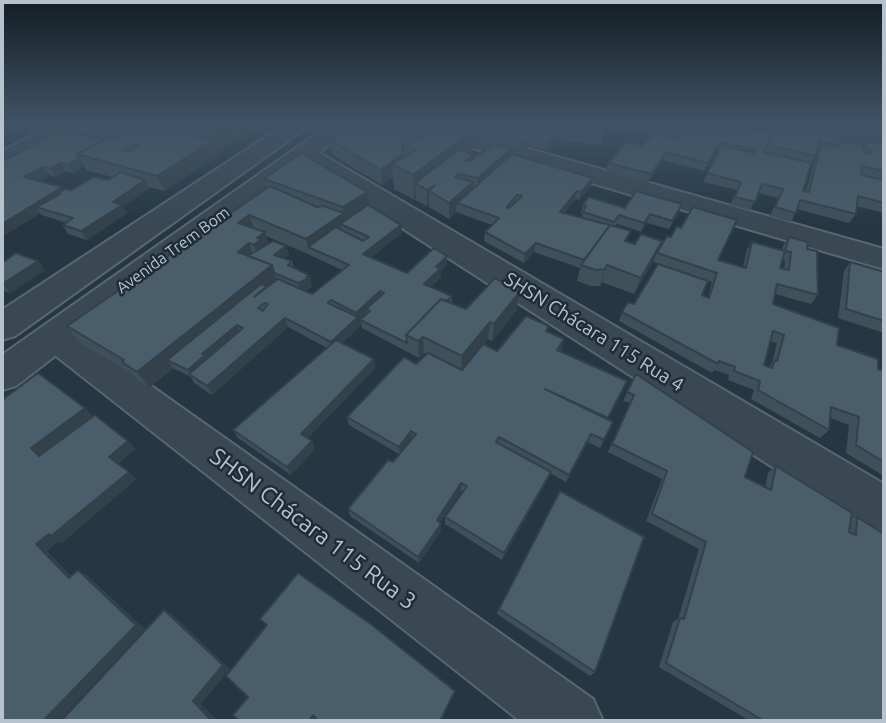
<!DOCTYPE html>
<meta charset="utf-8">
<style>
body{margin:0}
#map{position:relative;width:886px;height:723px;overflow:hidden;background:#253743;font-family:Ubuntu,sans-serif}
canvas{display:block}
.frame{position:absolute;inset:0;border:4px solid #b6c3cd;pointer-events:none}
</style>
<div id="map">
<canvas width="886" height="723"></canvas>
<div class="frame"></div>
</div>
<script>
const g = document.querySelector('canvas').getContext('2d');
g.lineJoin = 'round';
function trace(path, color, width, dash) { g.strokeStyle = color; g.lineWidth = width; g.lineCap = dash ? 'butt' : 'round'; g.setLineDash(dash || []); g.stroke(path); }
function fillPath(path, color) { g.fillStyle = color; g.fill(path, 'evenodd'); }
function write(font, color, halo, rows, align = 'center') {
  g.font = font + ' Ubuntu,sans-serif'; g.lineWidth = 5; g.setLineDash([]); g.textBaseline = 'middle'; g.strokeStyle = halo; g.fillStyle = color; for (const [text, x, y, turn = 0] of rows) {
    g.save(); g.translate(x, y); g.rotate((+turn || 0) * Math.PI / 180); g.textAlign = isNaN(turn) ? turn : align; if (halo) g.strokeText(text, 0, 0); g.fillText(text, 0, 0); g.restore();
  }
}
const minor = new Path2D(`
 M53,125H81L78,130L11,166L2,168V151Z
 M408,125H444L884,249V269L411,130Z
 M789,125H834L884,135V149L792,130Z
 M304,147L313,149L884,484V534L867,528L295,159L292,154L295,149Z
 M55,323L68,327L593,699L603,721H520L42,345L37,336L42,327Z`);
const tertiary = new Path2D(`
 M284,125H310L15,336L2,340V310Z
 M329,125H355L16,386L2,390V355Z`);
trace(minor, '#576670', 4);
trace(tertiary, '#576670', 4);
fillPath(minor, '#394853');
fillPath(tertiary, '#394853');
fillPath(new Path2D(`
 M72,125H266L242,139L238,138L218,152L219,155L165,191L148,187L149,188L123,207L127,213L87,240L68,234L63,225L66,223L42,215L40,213L2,237V161ZM84,166L86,170L112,177L108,180L71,190H63L62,187L38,181L49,175L56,177L66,171L73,173Z
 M458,125H555L559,126L558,129L603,137L601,145L558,140V138L547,150L530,146L525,150L473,136L472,160L511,149V156L591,186L579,200L575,199L564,213L582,218L583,214L581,213L583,205L678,213L669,229L647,223L641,232L617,224L615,226L628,242L635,244L662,241L658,251L718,260L743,267L747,250L752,242L782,250L783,246L789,237L807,249L818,295L811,304L775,294L773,304L837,345L878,369L880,370L884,365V476L846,453L849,425L830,418L829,430L820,438L751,399L754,390L728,380L729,375L714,370L712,373L619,321L622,312L634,304L702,295L708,297L712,282L654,262V260L634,294L602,282L600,286H591L577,281L580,268L534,252L524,263L484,241L485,232L492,225L456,212L449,219L429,207V205L427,206L394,189L393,177L382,185L332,155L330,140L458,127ZM782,260L785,261L784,269L780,268ZM770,341L777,343L772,363L769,367L764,365Z
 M615,125H728L722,136L771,133L775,125H828L841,141L861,146L865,140L884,144V213L857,206L856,214L849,223L797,209L791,222L770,216L778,198L759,193L750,210L730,205L737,190L703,182L720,151L717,150L704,171L663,160L648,183L606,171L608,163L643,146L652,134ZM817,150H818L806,191H803L811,163L815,156Z
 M264,179L369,206L402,233L371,257L407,273L447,265L441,271V277L431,287L452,296V303L466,309L517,310L492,341L488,339L484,344L497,351L548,332L564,339L562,347L560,351L627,381L608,419L613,422L600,448L588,442L566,482L550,473L548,479L502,560L445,524V517L463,492L461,491L439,523L441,531L419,563L350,516L348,509L399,454L349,425L347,417L427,355L424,353L419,358L362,328L360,320L367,313L359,320L360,326L342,343L374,359L375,368L308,438L312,441L315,449L291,475L238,438L233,430L327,348L288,327L212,395L194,383L191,377L173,368L149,388L135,378L131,373L80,343L67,326L267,188ZM266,236L310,255L342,270L312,294L304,291L312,287L309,275L294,268L292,261L284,258L289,255L286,246L268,243Z
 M38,261L45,270L10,293L2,290V263Z
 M850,262L884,272V333L838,318L844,271Z
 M636,374L745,477L765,487L768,473L776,466L851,521L857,517L884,721H750L659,667L673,622L678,619L699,549L646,521L662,479L608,452L630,403L623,401Z
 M499,609L595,672L590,676L497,614Z`), '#3f505b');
fillPath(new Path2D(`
 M221,125H234L238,138L218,152L219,155L165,191L157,176L210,142L207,134Z
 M238,125H266L242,139Z
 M545,125H552L535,139L534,133Z
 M559,126L558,131L560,129L558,138L547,150L548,142Z
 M474,130L472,154L415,183L416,199L414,200L413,175Z
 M531,138L530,146L525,150L526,142Z
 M511,149L510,164L477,194L478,178Z
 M666,152L663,160L648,183L651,174Z
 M402,154L403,170L392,164L393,177L382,185L381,170Z
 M473,154L472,169L465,176L466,160Z
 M79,158L84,166L73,173L68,165Z
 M61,163L66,171L56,177L51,168Z
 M43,167L49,175L30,185L24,177Z
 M593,178L591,186L579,200L581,192Z
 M145,180L149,188L123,207L127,213L87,240L81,231L113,202Z
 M473,182L472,198L457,203L456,212L449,219V203Z
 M435,185L429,191V205L427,206V190Z
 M62,187L67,196L58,193L62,199L36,207L40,213L2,237V224Z
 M577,191L575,199L558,220L560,212Z
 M367,192L370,213L340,224L342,233L308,247L306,239L344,213L343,207Z
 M650,214L647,223L641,232L644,223Z
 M249,215L255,231L238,223Z
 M401,225L402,233L365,263L363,254Z
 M265,232L270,249L260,261L254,245L257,238Z
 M662,241L654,260L634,294L641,278Z
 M249,243L255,260L238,252Z
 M536,243L534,252L524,263L525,254Z
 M286,246L289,255L276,263L274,255Z
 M447,256V265L441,271V277L425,293L424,284L436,267Z
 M38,261L45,270L10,293L2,284Z
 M272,265L277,282L167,360L173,368L149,388L137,372Z
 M607,265L602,282L600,286L605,269Z
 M309,275L312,287L301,292L298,283Z
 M380,291L381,300L366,309L367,313L359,320L360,326L333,351L331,342L357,318L356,313Z
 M519,293L517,310L492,341L494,324Z
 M285,318L288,327L212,395L207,386Z
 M490,322L488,339L461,372L462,356Z
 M237,325L241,334L192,377L188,370L202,354Z
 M423,337L424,353L419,358L418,341Z
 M564,339L562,347L555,358L557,350Z
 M374,359L375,368L304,442L301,434Z
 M85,408L93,416L41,456L49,464L31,448Z
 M411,431L412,439L400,455L399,447Z
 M128,441L136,449L117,465L109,457Z
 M312,441L315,449L291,475L287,467Z
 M129,472L137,479L62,543L59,541L47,551L80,584L69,578L36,544Z
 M551,472L548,479L502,560L504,553Z
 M461,483V491L437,527V520Z
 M441,524V531L419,563L418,557Z
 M78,570L88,576L145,629L59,721H43Z
 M164,610L173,615L230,669L201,704L218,721H212L193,701Z
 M313,715L317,717L314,721H309Z`), '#33414a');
const building = new Path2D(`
 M72,125H130L116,134L118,139L116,140L108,138L106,139L83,134L81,135L103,140L77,154L79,158L68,165L61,163L51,168L43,167L24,177L62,187L2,224V161Z
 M130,125H149L213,140L157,176L77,154L108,138L116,140L124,135L116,134ZM133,144L140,146L131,151L121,150Z
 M170,125H221L207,134Z
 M351,125H435L438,126L422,138L416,136L402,145V154L381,170L330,140Z
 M439,125L474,130L413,175L392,164L417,150L402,145L416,136L422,138Z
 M464,125H545L534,133L539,135L549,125L559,126L556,128L560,129L561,125H605L603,137L559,132L560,129L548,142L531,138L526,142Z
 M648,125H682L680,127L723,136L730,125L772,133L764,152L811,163L803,191L809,192L821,144L839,148L840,146L819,141L823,126L821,125L838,127L836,137L842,138L841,141L864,146L863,152L870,154L871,150L864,148L865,140L884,144V171L862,166L861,175L884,180V203L858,196L856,214L800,200L796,213L775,207L783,189L762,184L755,202L735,197L741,182L707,173L722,146L754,153L756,150L720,142L708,163L666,152L651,174L608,163L627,142L643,146L653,133L676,138L680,133Z
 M687,125H727L723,133Z
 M776,125L823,126L815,156L767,145Z
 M493,144L511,149L478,178L458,174L455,177L473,182L449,203L429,191L435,185L427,190L415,183L459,150L473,154L466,160L470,161Z
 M301,153L367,192L343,207L264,179Z
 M512,154L593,178L581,192L577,191L560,212L610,225L584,260L536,243L525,254L485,232L499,218L457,203ZM517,195L522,196L509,208L507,207Z
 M121,172L145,180L113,202L122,205L81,231L63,225L73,218L36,207L60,194L58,193L65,189L71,190L94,177L108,180Z
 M270,186L317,207L323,206L344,213L306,239L249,215L238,223L265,232L257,238L261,239L254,245L249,243L238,252L272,265L137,372L122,362L124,360L67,326Z
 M636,191L682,204L672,221L650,214L644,223L619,215L614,222L583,212L586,206L583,205L589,197L625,208Z
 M368,205L401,225L363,254L407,273L434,248L447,256L436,267L441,268L424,284L452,296L447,301L441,299L436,304L406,335L407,343L360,320L370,311L366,309L384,293L380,291L356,313L331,300L328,303L358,317L331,342L285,318L207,386L189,374L243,328L237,325L202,354L205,355L188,370L167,360L261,284L267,286L254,297L278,279L312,294L349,265L308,247L336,227L363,241L369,237L340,224ZM265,303L268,304L263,311L258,308Z
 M693,207L737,220L718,260L746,268L752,242L785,251L780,268L789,270L791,252L785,251L789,237L808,242L807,249L817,251L818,295L777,284L773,304L839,328L837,345L878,359V369L884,371V366V462L856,445L859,417L831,407L829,430L758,390L760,381L734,371L735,367L719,361L718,364L622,312L628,302L634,304L658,264L708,281L702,295L709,298L717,273L657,253L667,236L671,237L677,226L681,228ZM773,331L784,335L777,361L775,360L772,368L764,365Z
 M610,225L631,231L625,241L635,244L641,234L662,241L641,278L607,265L605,269L596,270L581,265Z
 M273,241L286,246L274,255L292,261L288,265L309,275L306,277L310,278L298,283L274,273L272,265L248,256Z
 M16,253L38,261L2,284V263Z
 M850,262L884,272V321L846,309Z
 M495,278L519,293L494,324L490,322L462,356L423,337L418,341L406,335L441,299L466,309Z
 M526,316L549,326L546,331L564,339L557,350L627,381L608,418L545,389L613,422L604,440L591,434L569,475L499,437L496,442L551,472L504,553L445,517L467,486L461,483L437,520L441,524L418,557L348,509L388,460L393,462L416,434L411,431L399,447L347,417L404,357L416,364L428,353L462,370L483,344L497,351Z
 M336,340L374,359L301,434L312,441L287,467L233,430Z
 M38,373L85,408L31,448L39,456L95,415L128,441L109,457L129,472L51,536L49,534L36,544L69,578L78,570L136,625L43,721H2V400Z
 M636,374L753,452L745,477L771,490L776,466L852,513L849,532L856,535L857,517L884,534V721H764L666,663L680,618L684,619L706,542L652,514L667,471L612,444L634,395L627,392Z
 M560,491L644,537L595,672L499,609Z
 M298,573L372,625L455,691L440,721H314L316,718L313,715L309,721H239L233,715L248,697L226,676L267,625L260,619Z
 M164,610L223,665L193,701L212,721H61Z`);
fillPath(building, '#495d6a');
trace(building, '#33414a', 2);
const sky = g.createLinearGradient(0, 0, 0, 226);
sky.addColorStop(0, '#141e25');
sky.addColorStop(0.55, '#405366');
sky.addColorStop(1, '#40536600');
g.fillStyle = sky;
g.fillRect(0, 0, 886, 226);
write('16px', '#b6c3cd', '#1e2d38', [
 ["Avenida Trem Bom",173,250,-36]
]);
write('19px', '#b6c3cd', '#1e2d38', [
 ["SHSN Chácara 115 Rua 4",594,332,32]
]);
write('23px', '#b6c3cd', '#1e2d38', [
 ["SHSN Chácara 115 Rua 3",313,529,37]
]);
</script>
